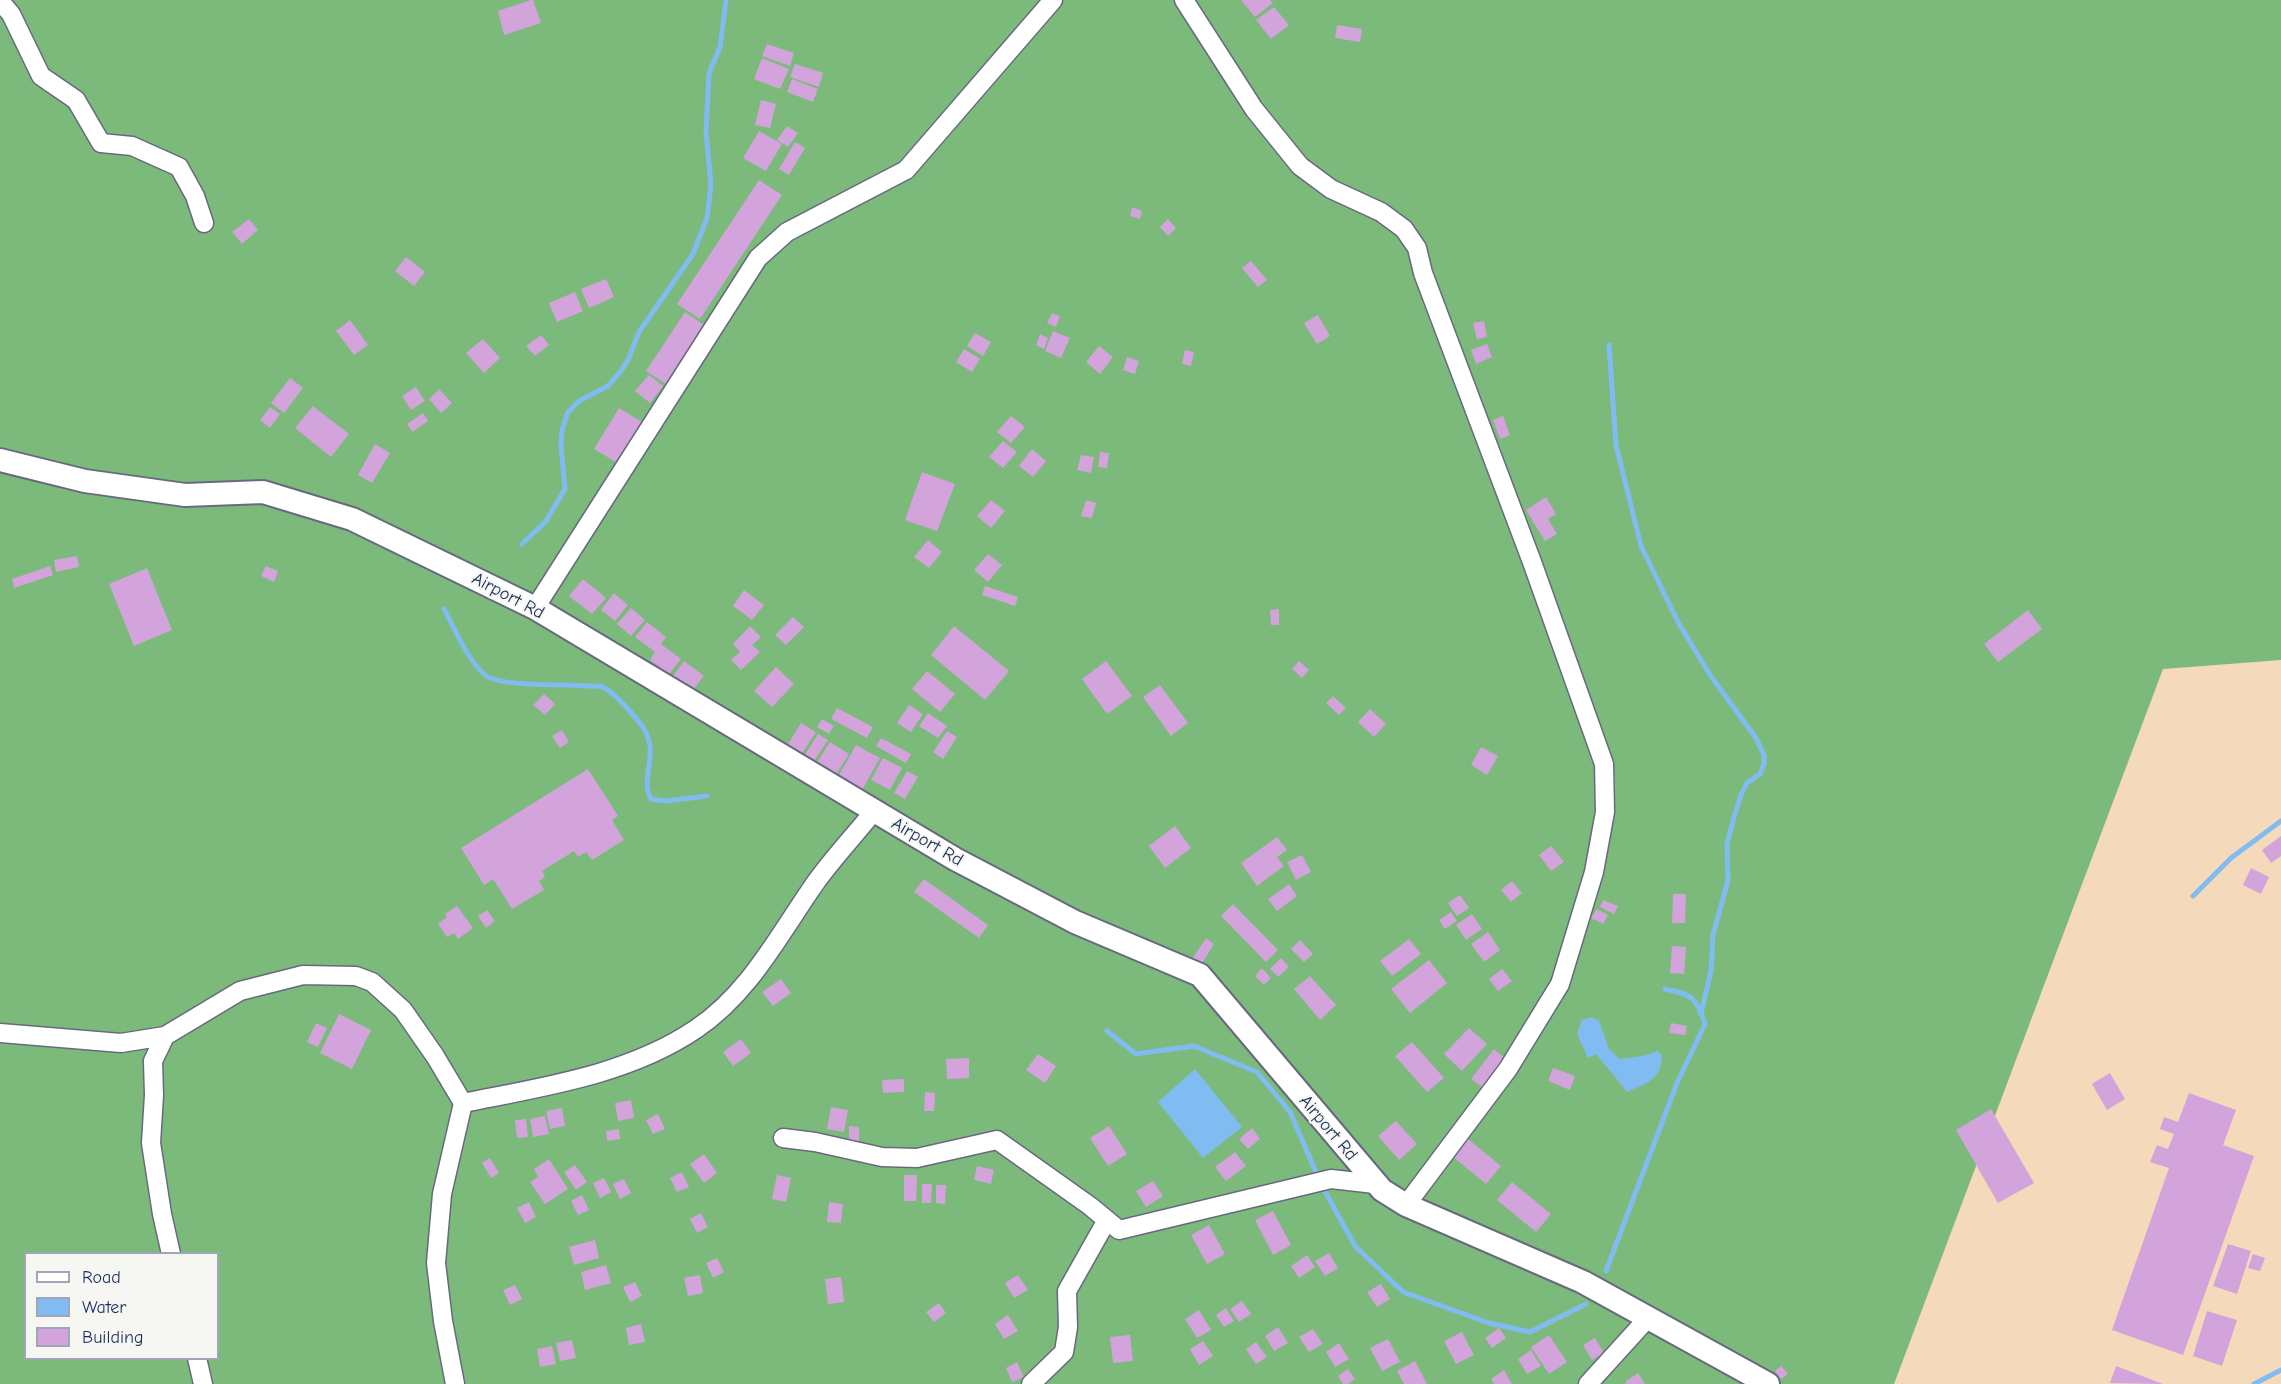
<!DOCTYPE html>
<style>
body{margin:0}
#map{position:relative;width:2281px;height:1384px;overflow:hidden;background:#f4d9bb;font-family:"Comic Neue",sans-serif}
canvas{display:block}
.legend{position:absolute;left:24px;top:1252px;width:195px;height:108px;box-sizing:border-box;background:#f6f6f2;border:2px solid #9ea6b7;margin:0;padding:8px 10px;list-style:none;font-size:18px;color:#1b2f5e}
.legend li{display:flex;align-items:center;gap:12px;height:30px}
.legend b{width:30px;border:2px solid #9ea6b7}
</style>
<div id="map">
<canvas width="2281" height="1384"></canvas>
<ul class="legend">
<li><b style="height:8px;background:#fff"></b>Road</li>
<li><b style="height:16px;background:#80bcf2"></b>Water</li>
<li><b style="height:16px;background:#d3a3db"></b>Building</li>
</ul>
</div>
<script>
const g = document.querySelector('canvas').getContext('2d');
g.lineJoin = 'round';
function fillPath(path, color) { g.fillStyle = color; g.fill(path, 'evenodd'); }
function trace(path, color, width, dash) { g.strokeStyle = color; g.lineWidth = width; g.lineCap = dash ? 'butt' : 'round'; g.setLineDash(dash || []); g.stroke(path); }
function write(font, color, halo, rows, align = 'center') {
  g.font = font + ' "Comic Neue",sans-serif'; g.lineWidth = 4.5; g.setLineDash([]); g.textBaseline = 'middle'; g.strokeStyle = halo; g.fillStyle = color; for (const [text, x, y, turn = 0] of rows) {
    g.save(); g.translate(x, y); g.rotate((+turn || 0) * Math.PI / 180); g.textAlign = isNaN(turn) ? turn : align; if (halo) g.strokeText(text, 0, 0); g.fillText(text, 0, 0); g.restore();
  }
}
fillPath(new Path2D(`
 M0,0H2281V660L2163,669L1894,1384H0ZM26,1254H218V1358H26Z`), '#7bba7a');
fillPath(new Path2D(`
 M1592,1017L1599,1021L1609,1049L1620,1059L1643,1056L1658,1051L1662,1056C1661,1080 1647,1083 1627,1092L1596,1054L1588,1058L1577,1034L1582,1020Z
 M1195,1069L1242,1127L1203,1158L1158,1102Z`), '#80bcf2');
trace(new Path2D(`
 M1609,345L1616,445L1641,546L1678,622L1710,675L1756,738L1764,755V764L1760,774L1747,783L1741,795L1734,817L1727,844L1728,880L1713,935L1711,971L1701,1014
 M522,544L546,521L565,489L561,446L562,430L568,412L579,401L608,386L621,371L628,360L639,332L693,254L707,218L711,185L706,132L709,73L720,47L726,0
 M444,609C456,631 466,658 485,675C499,687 567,684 589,686C593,686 599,686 603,687C612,691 632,713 639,722C664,752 638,775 651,799L666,801L707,796
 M2193,896L2231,858L2281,821
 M1107,1031L1136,1054L1194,1046L1257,1072L1290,1112L1318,1177
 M1322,1186L1355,1246L1403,1292L1489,1323L1530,1332L1586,1304
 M1606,1271L1677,1083L1705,1024C1695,997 1694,995 1665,989
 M2254,1384L2281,1370`), '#80bcf2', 5);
fillPath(new Path2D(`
 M531,0H533L541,23L504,35L498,11Z
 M1241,0H1270L1273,3L1255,17Z
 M1274,7L1289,25L1271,39L1256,20Z
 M1337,25L1362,29L1360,42L1335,38Z
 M767,44L794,53L790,66L762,56Z
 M762,58L789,69L780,89L754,79Z
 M795,64L823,73L819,87L790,77Z
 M792,79L818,89L813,102L787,92Z
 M761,100L776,104L770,128L755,125Z
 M787,126L798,133L788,147L777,140Z
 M759,131L782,144L766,171L743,158Z
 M795,142L805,148L789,175L779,169Z
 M759,180L782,195L700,319L677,304Z
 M1132,207L1142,211L1140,219L1130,216Z
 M249,219L258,230L242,244L232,232Z
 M1168,219L1176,228L1168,236L1160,227Z
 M406,257L425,272L414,286L395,271Z
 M1251,261L1267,280L1258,287L1242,268Z
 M606,279L614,297L589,308L581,289Z
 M575,292L583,311L557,322L549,303Z
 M685,312L704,325L666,384L646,371Z
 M1052,313L1060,316L1056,327L1047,323Z
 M1318,315L1330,336L1317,344L1304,323Z
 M350,320L368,345L354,355L336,331Z
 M1484,321L1487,337L1477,339L1473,323Z
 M1053,331L1070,338L1061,358L1045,351Z
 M975,333L991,342L983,356L967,346Z
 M1040,334L1048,338L1044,349L1036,345Z
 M541,335L549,345L535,356L526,346Z
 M483,339L500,358L484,373L466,353Z
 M1487,344L1492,357L1476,364L1471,350Z
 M1099,346L1113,357L1100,374L1086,362Z
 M964,349L980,359L972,372L956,362Z
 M1185,350L1194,352L1191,366L1182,364Z
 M1127,357L1139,361L1135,374L1123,370Z
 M649,375L663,386L650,403L635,391Z
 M290,378L303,388L284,413L271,403Z
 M416,387L425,401L411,410L402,396Z
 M439,389L452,403L441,413L429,399Z
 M313,406L349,434L331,457L295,428Z
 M270,407L280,414L270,428L260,420Z
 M619,408L647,425L621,465L594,449Z
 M423,413L428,421L412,432L407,424Z
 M1011,416L1025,427L1011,443L997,432Z
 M1503,416L1510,435L1500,439L1493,420Z
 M1003,441L1017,452L1003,468L989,457Z
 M375,444L390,453L372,483L358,475Z
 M1032,449L1046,461L1033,477L1019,466Z
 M1100,452L1109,453L1107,468L1098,467Z
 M1081,455L1094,457L1091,473L1077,470Z
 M922,472L955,484L937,531L905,520Z
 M1546,497L1556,514L1548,519L1557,534L1545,541L1526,510Z
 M991,500L1005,511L991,528L977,516Z
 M1086,500L1096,503L1092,518L1081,516Z
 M928,540L942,552L929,568L914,557Z
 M988,554L1002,565L988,582L974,570Z
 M77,556L79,567L56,572L54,560Z
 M50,566L53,575L14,588L12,579Z
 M266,566L278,571L274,582L261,576Z
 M147,568L172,630L134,646L109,584Z
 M583,579L606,598L592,614L569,596Z
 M985,586L1018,597L1015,606L982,595Z
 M744,590L764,605L752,620L733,606Z
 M614,593L628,605L615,621L601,610Z
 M631,608L645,620L631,636L617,624Z
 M1279,609V625H1271L1270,610Z
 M2028,610L2042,629L1998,662L1984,644Z
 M793,617L804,627L786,645L775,635Z
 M647,622L666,637L661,644L681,659L669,674L650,660L655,652L635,637Z
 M750,626L761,637L752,645L760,652L741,670L731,660L740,652L733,644Z
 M954,626L1009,671L985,700L931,655Z
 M684,661L704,676L692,691L673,676Z
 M1106,661L1132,696L1107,714L1082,679Z
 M1299,661L1309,670L1302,678L1292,669Z
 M776,667L794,684L772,707L754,691Z
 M927,671L955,694L940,712L912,689Z
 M1160,685L1188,723L1171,736L1143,697Z
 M544,694L555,704L545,715L533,705Z
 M1333,696L1346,708L1339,715L1326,703Z
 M909,705L923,714L911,732L897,723Z
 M837,708L873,727L867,738L831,719Z
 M1370,709L1386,724L1374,737L1358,722Z
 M928,713L947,726L938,738L919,726Z
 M822,719L834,726L829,734L817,727Z
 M801,723L816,732L799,758L785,749Z
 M562,730L569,742L560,748L552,736Z
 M947,731L957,737L943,759L933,752Z
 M818,734L828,740L810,767L801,761Z
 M881,738L911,754L906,763L876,746Z
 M830,742L849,754L833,779L814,767Z
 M856,745L880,758L862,790L838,777Z
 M1481,747L1498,756L1487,775L1471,765Z
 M883,758L902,768L890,790L871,780Z
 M588,769L618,816L612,820L624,840L592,860L586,852L578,857L574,851L542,871L545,877L539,881L544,890L512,909L493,879L484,885L461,848Z
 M907,771L918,777L905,799L894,793Z
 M1175,826L1191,848L1165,868L1149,846Z
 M2281,836V856L2271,863L2262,850Z
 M1277,837L1287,850L1277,857L1284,866L1257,886L1241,863Z
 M1551,846L1564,862L1551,871L1539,855Z
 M1302,855L1311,872L1296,880L1287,862Z
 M2251,868L2269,877L2261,894L2243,885Z
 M924,879L988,925L979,938L914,892Z
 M1512,881L1522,893L1511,902L1501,890Z
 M1289,884L1297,896L1277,911L1268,899Z
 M1673,894H1686L1685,923H1672Z
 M1460,895L1469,908L1457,916L1448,903Z
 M1603,900L1618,906L1614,914L1600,907Z
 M1233,904L1278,950L1266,962L1221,916Z
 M457,906L473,928L458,939L454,933L447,937L438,924L447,917L445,914Z
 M1597,909L1608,915L1603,924L1591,918Z
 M487,910L495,921L486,928L478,916Z
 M1451,912L1457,921L1445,929L1439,920Z
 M1472,914L1482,929L1466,940L1456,925Z
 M1488,932L1500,950L1484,962L1471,944Z
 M1206,938L1214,944L1199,968L1190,962Z
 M1409,939L1421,954L1392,976L1380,961Z
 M1300,940L1313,954L1304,962L1291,949Z
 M1672,946L1686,947L1684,974L1670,973Z
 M1281,958L1289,967L1278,977L1270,969Z
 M1429,960L1447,983L1410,1013L1391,989Z
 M1262,968L1271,978L1264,985L1255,976Z
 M1502,969L1512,981L1498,991L1489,979Z
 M1310,976L1336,1005L1320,1020L1294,989Z
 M781,979L791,993L773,1006L762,992Z
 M339,1014L371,1030L352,1069L320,1053Z
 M316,1023L327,1028L318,1047L307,1042Z
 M1671,1023L1687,1026L1685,1035L1669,1033Z
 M1469,1028L1487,1044L1462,1071L1444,1054Z
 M741,1039L751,1053L733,1066L723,1052Z
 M1412,1042L1444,1078L1427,1092L1395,1056Z
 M1494,1049L1505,1058L1482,1087L1471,1079Z
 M1038,1054L1056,1066L1045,1083L1026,1070Z
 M969,1058V1078L947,1079L946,1059Z
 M1553,1068L1575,1076L1570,1090L1548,1081Z
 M2110,1073L2125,1099L2107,1110L2092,1084Z
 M904,1079V1092L883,1093L882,1080Z
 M925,1092L935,1093L934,1111H924Z
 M2189,1093L2236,1110L2223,1145L2254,1156L2183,1355L2112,1330L2169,1168L2150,1162L2157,1145L2168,1149L2174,1134L2160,1129L2164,1117L2178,1122Z
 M631,1100L634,1118L618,1121L615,1103Z
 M831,1107L848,1110L844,1132L827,1129Z
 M562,1108L565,1126L550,1129L546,1111Z
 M1991,1109L2034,1183L1998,1203L1956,1130Z
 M658,1114L665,1129L653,1134L646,1120Z
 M545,1116L549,1134L533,1137L530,1119Z
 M526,1119L528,1137L517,1138L515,1120Z
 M1396,1121L1417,1144L1399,1160L1378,1136Z
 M849,1126L859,1127V1145H849Z
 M1109,1126L1127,1154L1108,1166L1090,1138Z
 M1252,1128L1260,1139L1248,1149L1239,1139Z
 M619,1129L620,1139L607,1141L606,1131Z
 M1462,1134L1501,1166L1486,1184L1447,1152Z
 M1235,1152L1246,1166L1226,1181L1215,1167Z
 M704,1154L717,1173L704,1183L690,1164Z
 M490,1158L499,1173L491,1178L482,1163Z
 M549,1159L568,1189L545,1204L530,1182L538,1177L534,1169Z
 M575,1165L587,1182L576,1190L564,1172Z
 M977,1166L994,1170L991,1184L974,1180Z
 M682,1172L689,1187L677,1192L670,1178Z
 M777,1175L791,1178L786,1202L772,1199Z
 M904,1175H917L916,1201H904Z
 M604,1178L611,1192L600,1198L593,1183Z
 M624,1179L631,1193L620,1199L613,1184Z
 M1153,1181L1163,1196L1146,1207L1136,1191Z
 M1512,1182L1551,1214L1536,1232L1497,1200Z
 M922,1184H932L931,1203H922Z
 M936,1185H946L945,1204L936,1203Z
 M582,1195L589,1210L578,1215L571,1201Z
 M529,1202L536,1217L525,1223L517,1208Z
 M829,1202L843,1204L841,1223L827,1222Z
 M1273,1211L1291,1245L1273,1255L1255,1220Z
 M701,1213L708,1227L697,1233L690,1219Z
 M1209,1225L1225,1254L1207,1264L1191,1235Z
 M595,1240L599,1258L574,1265L569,1247Z
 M2228,1244L2251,1251L2237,1294L2213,1286Z
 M1329,1253L1338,1268L1325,1276L1315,1261Z
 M2253,1254L2265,1258L2260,1271L2248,1268Z
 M1307,1255L1315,1267L1299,1278L1291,1266Z
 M717,1258L724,1272L713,1278L706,1263Z
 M606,1265L611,1283L585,1290L581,1272Z
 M700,1275L703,1293L688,1296L684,1278Z
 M1018,1275L1028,1290L1014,1298L1005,1283Z
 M841,1277L844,1302L828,1304L825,1279Z
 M635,1282L642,1296L630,1302L623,1287Z
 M1381,1284L1390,1299L1377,1307L1367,1292Z
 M515,1285L522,1299L510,1305L503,1290Z
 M1242,1301L1251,1314L1239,1322L1230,1309Z
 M939,1303L946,1313L934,1322L926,1312Z
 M1226,1308L1234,1321L1224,1327L1216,1315Z
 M1199,1310L1211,1330L1197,1338L1185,1319Z
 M2207,1311L2237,1320L2222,1366L2193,1356Z
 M1008,1315L1018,1331L1004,1339L995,1324Z
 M641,1324L645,1342L629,1345L626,1328Z
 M1278,1327L1288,1343L1274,1351L1265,1336Z
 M1499,1328L1506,1338L1492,1348L1485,1338Z
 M1313,1329L1323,1344L1309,1352L1299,1337Z
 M1462,1332L1474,1355L1456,1364L1444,1341Z
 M1130,1335L1133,1361L1113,1363L1110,1337Z
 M1549,1335L1567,1362L1549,1374L1531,1347Z
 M1595,1338L1604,1353L1592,1360L1583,1345Z
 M1388,1339L1400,1362L1382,1371L1370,1348Z
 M572,1340L576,1358L560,1361L556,1343Z
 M1203,1341L1213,1356L1199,1365L1190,1349Z
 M1256,1342L1267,1357L1256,1364L1246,1349Z
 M1339,1343L1349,1359L1335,1367L1326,1352Z
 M552,1346L556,1364L540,1367L537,1349Z
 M1531,1350L1541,1366L1527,1374L1518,1359Z
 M1415,1361L1427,1384H1404L1397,1371Z
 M1017,1362L1024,1377L1012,1382L1006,1368Z
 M1781,1366L1788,1374L1781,1379L1775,1371Z
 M2116,1366L2163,1384L2110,1383Z
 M1348,1369L1355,1379L1348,1384H1343L1338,1376Z
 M1504,1370L1512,1384H1494L1491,1379Z
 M1638,1373L1645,1384H1626L1625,1382Z`), '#d3a3db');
const minor = new Path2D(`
 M1184,0L1254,109L1300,166L1331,189L1381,212L1404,229L1417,248L1423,273L1532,562L1604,764L1605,812L1594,872L1560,984L1508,1069L1406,1205
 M0,1L11,14L41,76L76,100L101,143L132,146L179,167L195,196L204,223
 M535,608L758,258L787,232L906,170L1053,0
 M0,1033L121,1043L165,1036L240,991L303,975L356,976L372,982L403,1010L435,1056L463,1103L442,1194L436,1263L443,1321L455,1384
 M165,1036L153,1061L154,1095L151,1143L162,1214L171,1254
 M463,1103C542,1087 628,1075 696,1029C750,993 780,933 816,882C834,857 855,835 874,811
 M783,1138L815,1142L882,1157L917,1158L997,1140L1090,1206L1119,1230L1331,1179L1375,1184
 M197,1358L203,1384
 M1031,1384L1064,1352L1068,1327L1067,1291L1107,1220
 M1588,1384L1648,1318`);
const major = new Path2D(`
 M0,460L85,481L185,495L263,492L352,519L535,608L955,859L1075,922L1200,975L1382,1190L1406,1205L1583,1282L1768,1384`);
trace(minor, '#676a7f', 21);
trace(major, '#676a7f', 26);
trace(minor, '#fff', 18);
trace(major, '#fff', 22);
write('18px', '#1b2f5e', '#f6f6f2', [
 ["Airport Rd",508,596,28],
 ["Airport Rd",927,842,30],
 ["Airport Rd",1328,1128,50]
]);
</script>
